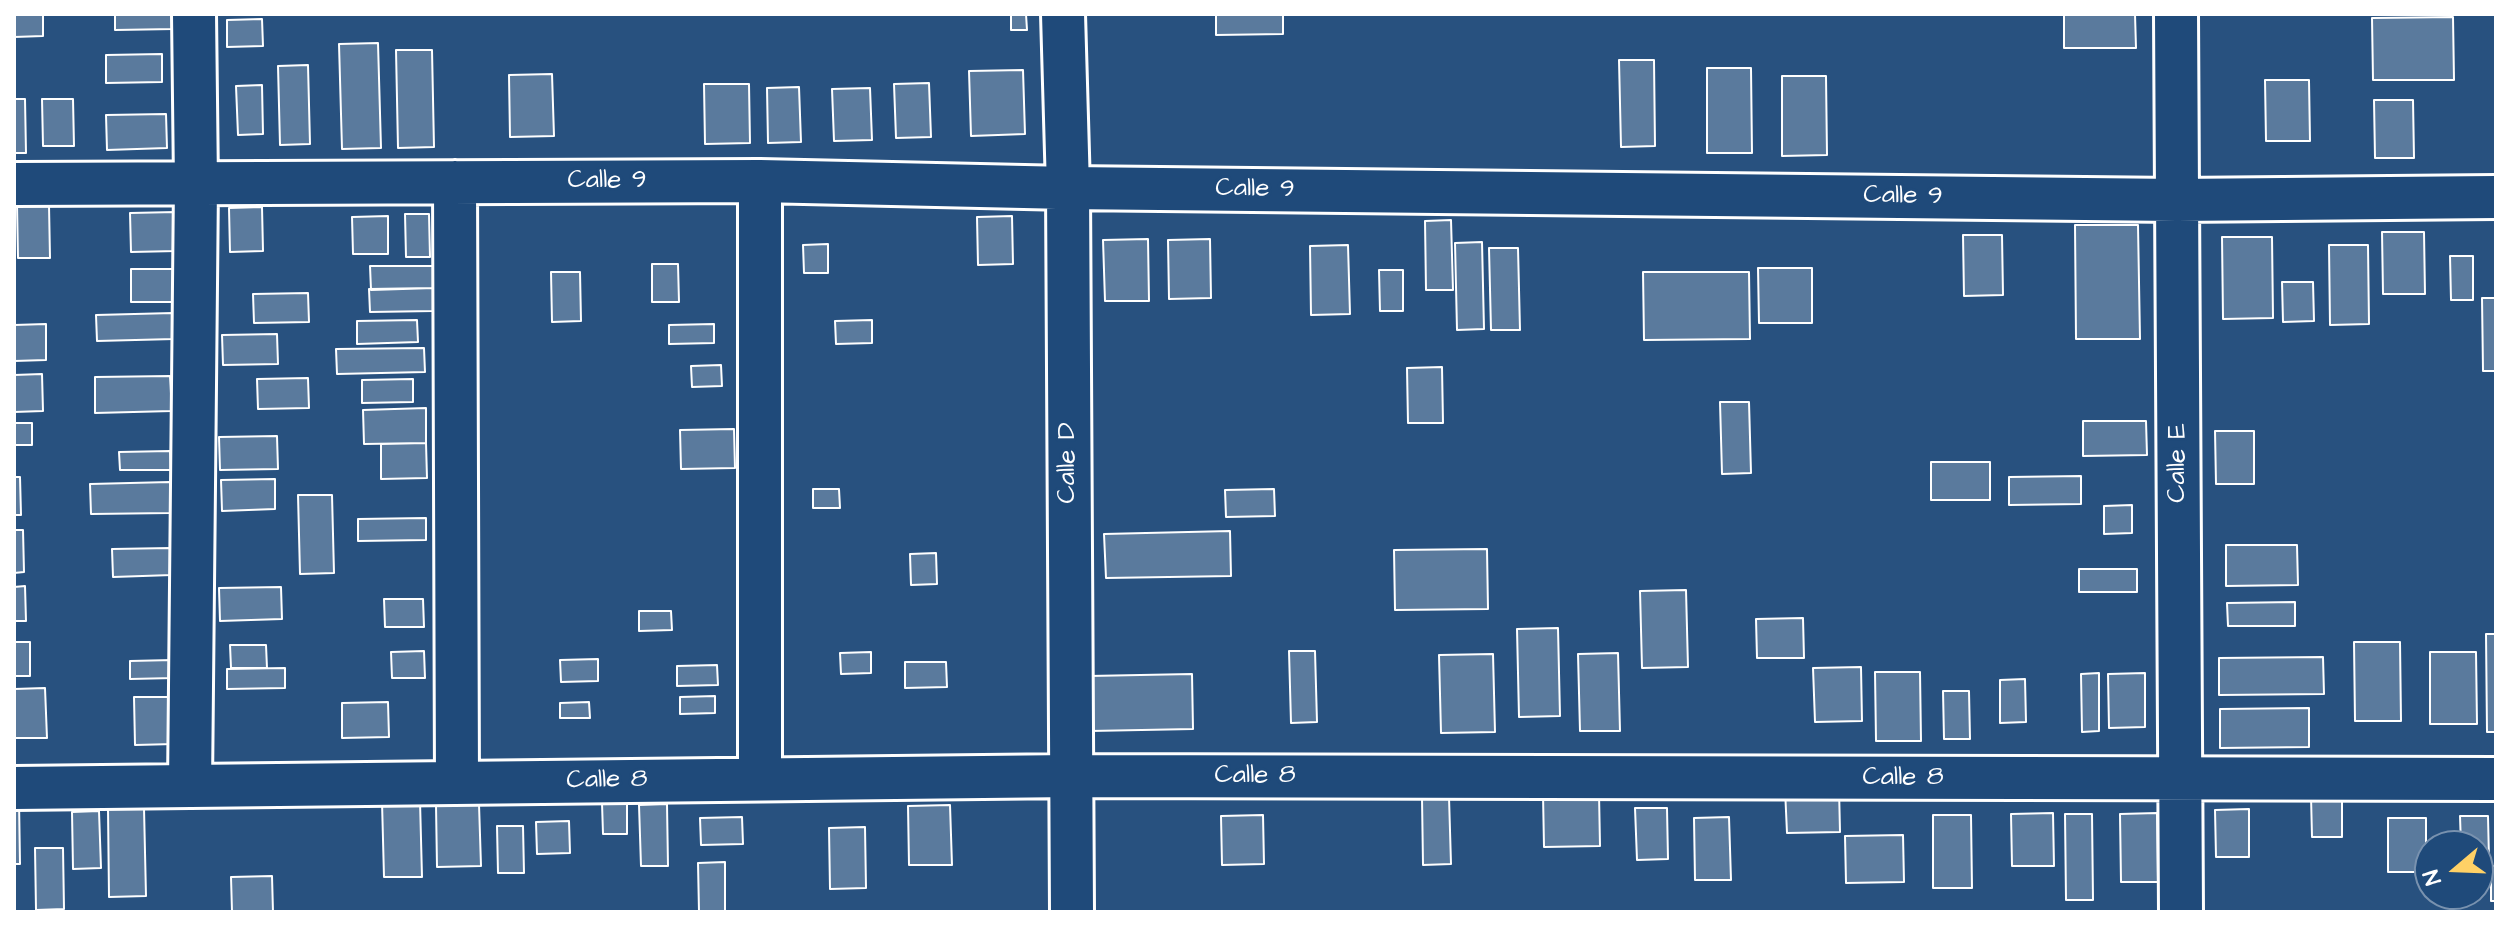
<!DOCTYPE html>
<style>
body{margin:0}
#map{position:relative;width:2510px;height:926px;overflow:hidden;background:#28517f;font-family:"Architects Daughter",sans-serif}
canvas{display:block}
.frame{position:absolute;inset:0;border:16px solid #fff;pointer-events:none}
.north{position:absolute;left:2414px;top:830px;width:80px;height:80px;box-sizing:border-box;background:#1f4a7a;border:2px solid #7992af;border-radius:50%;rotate:251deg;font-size:22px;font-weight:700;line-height:32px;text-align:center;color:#fff}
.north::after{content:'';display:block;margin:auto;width:28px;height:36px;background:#ffd166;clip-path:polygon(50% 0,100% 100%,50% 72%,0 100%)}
</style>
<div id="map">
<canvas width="2510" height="926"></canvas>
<div class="frame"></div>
<div class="north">N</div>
</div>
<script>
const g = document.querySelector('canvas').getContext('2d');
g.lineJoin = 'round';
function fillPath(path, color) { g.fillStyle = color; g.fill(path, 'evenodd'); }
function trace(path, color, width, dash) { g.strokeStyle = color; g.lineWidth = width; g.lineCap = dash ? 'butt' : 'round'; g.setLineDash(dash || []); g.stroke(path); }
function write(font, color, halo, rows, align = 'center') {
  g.font = font + ' "Architects Daughter",sans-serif'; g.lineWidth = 6; g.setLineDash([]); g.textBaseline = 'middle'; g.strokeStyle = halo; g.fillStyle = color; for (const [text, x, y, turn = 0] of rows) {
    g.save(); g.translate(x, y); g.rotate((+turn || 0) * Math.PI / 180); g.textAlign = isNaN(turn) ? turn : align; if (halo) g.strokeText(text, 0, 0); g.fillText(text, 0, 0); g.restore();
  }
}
const building = new Path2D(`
 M115,14H174V29L115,30Z
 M1011,14H1026L1027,30H1011Z
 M1216,14H1283V34L1216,35Z
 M2064,14H2135L2136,48H2064Z
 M14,15H43V36L14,37Z
 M2453,17L2454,80H2373L2372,18Z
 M262,19L263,46L227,47V20Z
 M378,43L381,148L342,149L339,44Z
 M396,50H432L434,147L398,148Z
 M162,54V82L106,83V55Z
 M1619,60H1654L1655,146L1621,147Z
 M308,65L310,144L280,145L278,66Z
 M1707,68H1751L1752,153H1707Z
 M1023,70L1025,134L971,136L969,71Z
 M552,74L554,136L510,137L509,75Z
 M1782,76H1826L1827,155L1782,156Z
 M2265,80H2309L2310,141H2266Z
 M929,83L931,137L896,138L894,84Z
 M704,84H749L750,143L705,144Z
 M262,85L263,134L238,135L236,86Z
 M799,87L801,142L768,143L767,88Z
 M870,88L872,140L834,141L832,89Z
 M14,99H25L26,153H14Z
 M42,99H73L74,146H43Z
 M2374,100H2413L2414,158H2375Z
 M166,114L167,148L107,150L106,115Z
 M17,205H49L50,258H18Z
 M262,207L263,251L230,252L229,208Z
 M176,212L177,251L131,252L130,213Z
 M405,214H429L430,257H406Z
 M388,216V254H353L352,217Z
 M1012,216L1013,264L978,265L977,217Z
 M1451,220L1453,290H1426L1425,221Z
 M2075,225H2138L2140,339H2076Z
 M2382,232H2424L2425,294H2383Z
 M1963,235H2002L2003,295L1964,296Z
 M2222,237H2272L2273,318L2223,319Z
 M1148,239L1149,301H1105L1103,240Z
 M1210,239L1211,298L1169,299L1168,240Z
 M1482,242L1484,329L1457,330L1455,243Z
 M828,244V273H804L803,245Z
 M1348,245L1350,314L1311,315L1310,246Z
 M2329,245H2368L2369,324L2330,325Z
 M1489,248H1518L1520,330H1491Z
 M2450,256H2473V300H2451Z
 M652,264H678L679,302H652Z
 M370,266H433L434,288L371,290Z
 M1758,268H1812V323H1759Z
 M131,269H174L175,302H131Z
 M1379,270H1403V311H1380Z
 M551,272H580L581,321L552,322Z
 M1643,272H1749L1750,339L1644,340Z
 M2282,282H2313L2314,321L2283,322Z
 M434,288V311L370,312L369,289Z
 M308,293L309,322L254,323L253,294Z
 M2482,298H2496V371H2483Z
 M173,313L174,339L97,341L96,315Z
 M417,320L418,342L357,344V321Z
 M872,320V343L836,344L835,321Z
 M46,324V360L14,361V325Z
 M714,324V343L669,344V325Z
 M277,334L278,364L223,365L222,335Z
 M424,348L425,372L337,374L336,349Z
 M721,365L722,386L692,387L691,366Z
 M1442,367L1443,423H1408L1407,368Z
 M42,374L43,411L14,412V375Z
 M170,376L172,411L95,413V377Z
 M308,378L309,408L258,409L257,379Z
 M413,379V402L362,403V380Z
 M1720,402H1749L1751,473L1722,474Z
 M426,408V443L364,444L363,410Z
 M2083,421H2146L2147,455L2083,456Z
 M14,423H32V445H14Z
 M734,429L735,468L681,469L680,430Z
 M2215,431H2254V484H2216Z
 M277,436L278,469L220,470L219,437Z
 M426,443L427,478L381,479V444Z
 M170,451L171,470H120L119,452Z
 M1931,462H1990V500H1931Z
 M2081,476V504L2009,505V477Z
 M14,477H20L21,515H14Z
 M275,479V509L222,511L221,480Z
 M170,482V513L91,514L90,484Z
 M813,489H839L840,508H813Z
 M1274,489L1275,516L1226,517L1225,490Z
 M298,495H332L334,573L300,574Z
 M2132,505V533L2104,534V506Z
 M426,518V540L358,541V519Z
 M14,530H23L24,572L14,573Z
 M1230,531L1231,576L1106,578L1104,534Z
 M2226,545H2297L2298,585L2226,586Z
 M171,548L172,575L113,577L112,549Z
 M1487,549L1488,609L1395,610L1394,550Z
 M936,553L937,584L911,585L910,554Z
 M2079,569H2137V592H2079Z
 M25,586L26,621H14V587Z
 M281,587L282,619L220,621L219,588Z
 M1686,590L1688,667L1642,668L1640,591Z
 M384,599H423L424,627H385Z
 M2295,602V626H2228L2227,603Z
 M639,611H671L672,630L639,631Z
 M1803,618L1804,658H1757L1756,619Z
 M1558,628L1560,716L1519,717L1517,629Z
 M2486,634H2496V732H2487Z
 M14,642H30V676H14Z
 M2354,642H2400L2401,721H2355Z
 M230,645H266L267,668H231Z
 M424,651L425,678H392L391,652Z
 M1289,651H1315L1317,722L1291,723Z
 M871,652V673L841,674L840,653Z
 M2430,652H2476L2477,724H2430Z
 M1618,653L1620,731H1580L1578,654Z
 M1493,654L1495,732L1441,733L1439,655Z
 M2323,657L2324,694L2219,695V658Z
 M598,659V681L561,682L560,660Z
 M173,660L174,678L130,679V661Z
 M905,662H946L947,687L905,688Z
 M717,665L718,685L677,686V666Z
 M1861,667L1862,721L1815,722L1813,668Z
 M285,668V688L227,689V669Z
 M1875,672H1920L1921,741H1876Z
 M2099,673V731L2082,732L2081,674Z
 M2145,673V727L2109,728L2108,674Z
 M1192,674L1193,729L1090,731L1089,676Z
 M2025,679L2026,722L2000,723V680Z
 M45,688L47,738H14V689Z
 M1943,691H1969L1970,739H1944Z
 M715,696V713L680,714V697Z
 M134,697H173L174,744L135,745Z
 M388,702L389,737L342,738V703Z
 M589,702L590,718H560V703Z
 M2309,708V747L2220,748V709Z
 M1839,788L1840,832L1787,833L1785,789Z
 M1599,793L1600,846L1544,847L1543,794Z
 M2311,796H2342V837H2312Z
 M1449,797L1451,864L1423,865L1422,798Z
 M14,800H19L20,864H14Z
 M420,801L422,877H384L382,802Z
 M602,803H627V834H603Z
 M479,804L481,866L437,867L436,805Z
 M667,804L668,866H641L639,805Z
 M950,805L952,865H909L908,806Z
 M144,808L146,896L109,897L108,809Z
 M1635,808H1667L1668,859L1637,860Z
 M2249,809V857H2216L2215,810Z
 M99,811L101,868L73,869L72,812Z
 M2053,813L2054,866H2012L2011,814Z
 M2157,813L2158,882H2121L2120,814Z
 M2065,814H2092L2093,900H2066Z
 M1263,815L1264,864L1222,865L1221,816Z
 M1933,815H1971L1972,888H1933Z
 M2460,816H2488L2489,859H2478V846H2461Z
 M742,817L743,844L701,845L700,818Z
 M1729,817L1731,880H1695L1694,818Z
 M2388,818H2426V872H2388Z
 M569,821L570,853L537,854L536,822Z
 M497,826H523L524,873H498Z
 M865,827L866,888L830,889L829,828Z
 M1903,835L1904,882L1846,883L1845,836Z
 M35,848H63L64,909L36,910Z
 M725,862V912H699L698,863Z
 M2491,866H2496V901H2491Z
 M272,876L273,912H232L231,877Z`);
fillPath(building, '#5a7a9d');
trace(building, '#fff', 2);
const minor = new Path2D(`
 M1063,14L1068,188L1072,912
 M2176,14L2181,912
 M760,181V779
 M455,182L457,783
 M14,184L760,181L1068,188L2177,200L2496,197
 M190,786L196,184L194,14
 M14,788L1071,776L2496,779`);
trace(minor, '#fff', 48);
trace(minor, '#1f4a7a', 42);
write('26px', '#fff', '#1f4a7a', [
 ["Calle 9",607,182],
 ["Calle 9",1255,190,1],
 ["Calle 9",1903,197,1],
 ["Calle D",1069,463,-90],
 ["Calle E",2179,463,-90],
 ["Calle 8",1255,777],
 ["Calle 8",1903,779],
 ["Calle 8",607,781,-1]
]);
</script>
